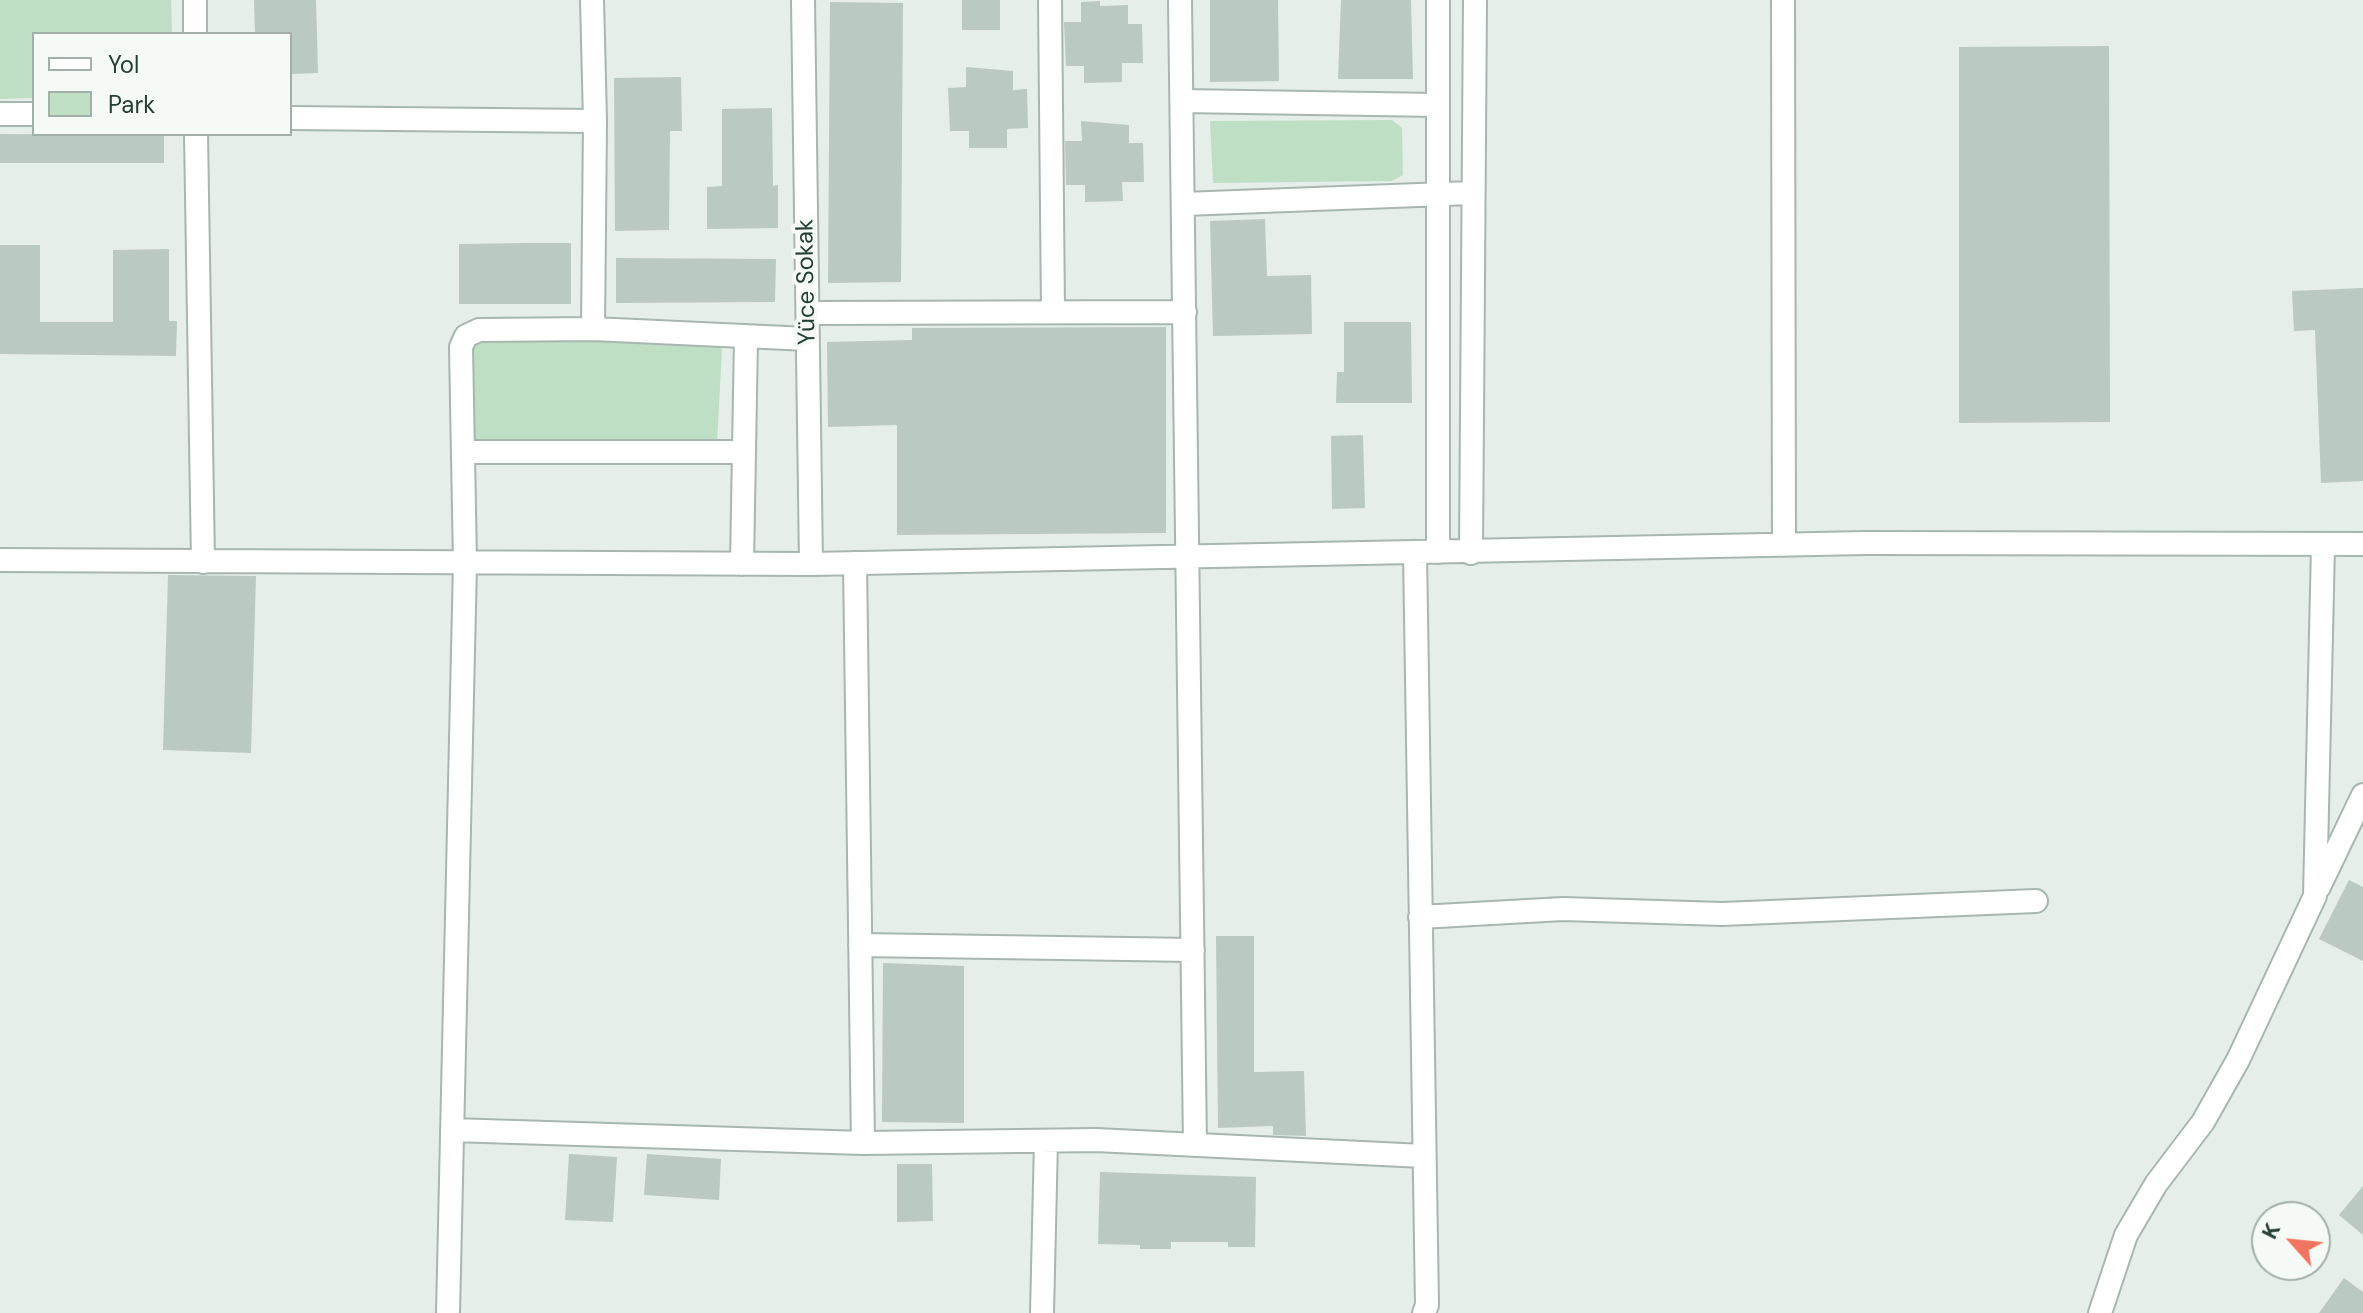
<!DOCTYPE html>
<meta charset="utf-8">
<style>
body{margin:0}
#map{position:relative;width:2363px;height:1313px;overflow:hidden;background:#e5eee9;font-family:"DM Sans",sans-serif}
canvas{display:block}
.legend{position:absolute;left:32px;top:32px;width:260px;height:104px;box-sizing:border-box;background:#f6faf7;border:2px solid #a2b0a9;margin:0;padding:10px 14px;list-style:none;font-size:24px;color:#244035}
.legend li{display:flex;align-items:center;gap:16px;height:40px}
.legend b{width:40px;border:2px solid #a2b0a9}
.north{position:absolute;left:2251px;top:1201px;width:80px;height:80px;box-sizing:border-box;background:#f6faf7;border:2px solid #a2b0a9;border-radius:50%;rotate:297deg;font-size:22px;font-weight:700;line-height:32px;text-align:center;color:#244035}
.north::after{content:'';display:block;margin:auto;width:28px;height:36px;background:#f07560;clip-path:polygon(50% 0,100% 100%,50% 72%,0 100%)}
</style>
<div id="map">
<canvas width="2363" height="1313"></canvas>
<ul class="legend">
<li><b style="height:10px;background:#fff"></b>Yol</li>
<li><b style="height:22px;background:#bedfc4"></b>Park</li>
</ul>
<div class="north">K</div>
</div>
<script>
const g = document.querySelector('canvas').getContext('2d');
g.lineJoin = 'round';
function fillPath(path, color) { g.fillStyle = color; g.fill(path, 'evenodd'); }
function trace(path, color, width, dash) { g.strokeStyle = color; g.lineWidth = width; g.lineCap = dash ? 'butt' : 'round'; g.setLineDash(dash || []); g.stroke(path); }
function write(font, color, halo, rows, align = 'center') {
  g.font = font + ' "DM Sans",sans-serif'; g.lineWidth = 8; g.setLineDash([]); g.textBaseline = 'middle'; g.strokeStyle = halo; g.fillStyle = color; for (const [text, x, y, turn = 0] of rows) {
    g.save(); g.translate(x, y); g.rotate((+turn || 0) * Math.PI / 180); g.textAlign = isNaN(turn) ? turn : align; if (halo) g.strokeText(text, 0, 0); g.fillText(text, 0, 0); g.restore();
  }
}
fillPath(new Path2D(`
 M0,0H171L172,34H34V98L0,99Z
 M1392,120L1402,128L1403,175L1392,181L1213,183L1210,121Z
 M473,339L717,340L722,350L717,443L473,442L469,347Z`), '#bedfc4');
fillPath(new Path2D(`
 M254,0H316L318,73L290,74V34H255Z
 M962,0H1000V30H962Z
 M1210,0H1278L1279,81L1210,82Z
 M1341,0H1411L1413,79H1338Z
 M1100,1V6L1128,5V24H1142L1143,63H1122V82L1084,83V66H1066L1064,22H1081V2Z
 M830,2L903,3L901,282L828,283Z
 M2109,46L2110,422L1959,423V47Z
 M966,67L1013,71V90L1027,89L1028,128L1007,129V148H969V131H950L948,88L966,87Z
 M681,77L682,131H670L669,230L615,231L614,78Z
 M772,108L773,186L778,185V228L707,229V187L722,186V109Z
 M1081,121L1129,125V143H1143L1144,182H1122L1123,201L1085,202V185H1066L1065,141H1082Z
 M0,134L164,135V163H0Z
 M1265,219L1267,276L1311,275L1312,334L1213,336L1210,221Z
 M528,243H571V304H459V244Z
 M0,245H40V322H113V250L169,249V321H177L176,356L0,354Z
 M616,258L776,259L775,302L616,303Z
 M2363,288V481L2321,483L2315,330L2294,331L2292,291Z
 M1344,322H1411L1412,403H1336L1337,372H1344Z
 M1166,327V533L897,535V425L828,427L827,342L912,340V328Z
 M1363,435L1365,508L1332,509L1331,436Z
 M168,575L256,576L251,753L163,750Z
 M2349,880L2363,887V961L2319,939Z
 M1216,936H1254V1072L1304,1071L1306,1136L1273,1135V1126L1218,1128Z
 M883,963L964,966V1123L882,1122Z
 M569,1154L617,1157L613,1222L565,1220Z
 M647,1154L721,1159L719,1200L644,1195Z
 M897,1164H932L933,1221L897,1222Z
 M1100,1172L1256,1177L1255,1247H1228V1242H1171V1249H1140V1245L1098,1244Z
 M2363,1186V1235L2339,1215Z
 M2344,1278L2363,1292V1313H2319Z`), '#bac9c2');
const minor = new Path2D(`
 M195,0V34
 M592,0L595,121L593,329L808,339
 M803,0L811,564
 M1050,0L1053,312
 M1180,0L1195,1145
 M1438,0V552
 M1783,0L1784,545
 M1182,101L1438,105
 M0,114H34
 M290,118L595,121
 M196,134L203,562
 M1184,204L1471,193
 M808,313L1185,312
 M463,452H744
 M1415,552L1427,1305L1424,1313
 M1471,553L1475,0
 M0,560L811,564L1866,543L2363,544
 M855,563L863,1143
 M742,564L746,337
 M2319,887L2363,795
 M1420,917L1563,909L1722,914L2036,901
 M860,945L1193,950
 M452,1130L863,1143L1096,1140L1423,1156
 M448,1313L465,563L461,347L466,336L479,330L593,329
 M1042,1313L1046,1141
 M2100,1313L2126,1235L2156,1184L2203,1122L2238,1060L2315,896L2323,546`);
trace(minor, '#a7b6af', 26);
trace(minor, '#fff', 22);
write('24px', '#244035', '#f6faf7', [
 ["Yüce Sokak",807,282,-91]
]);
</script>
